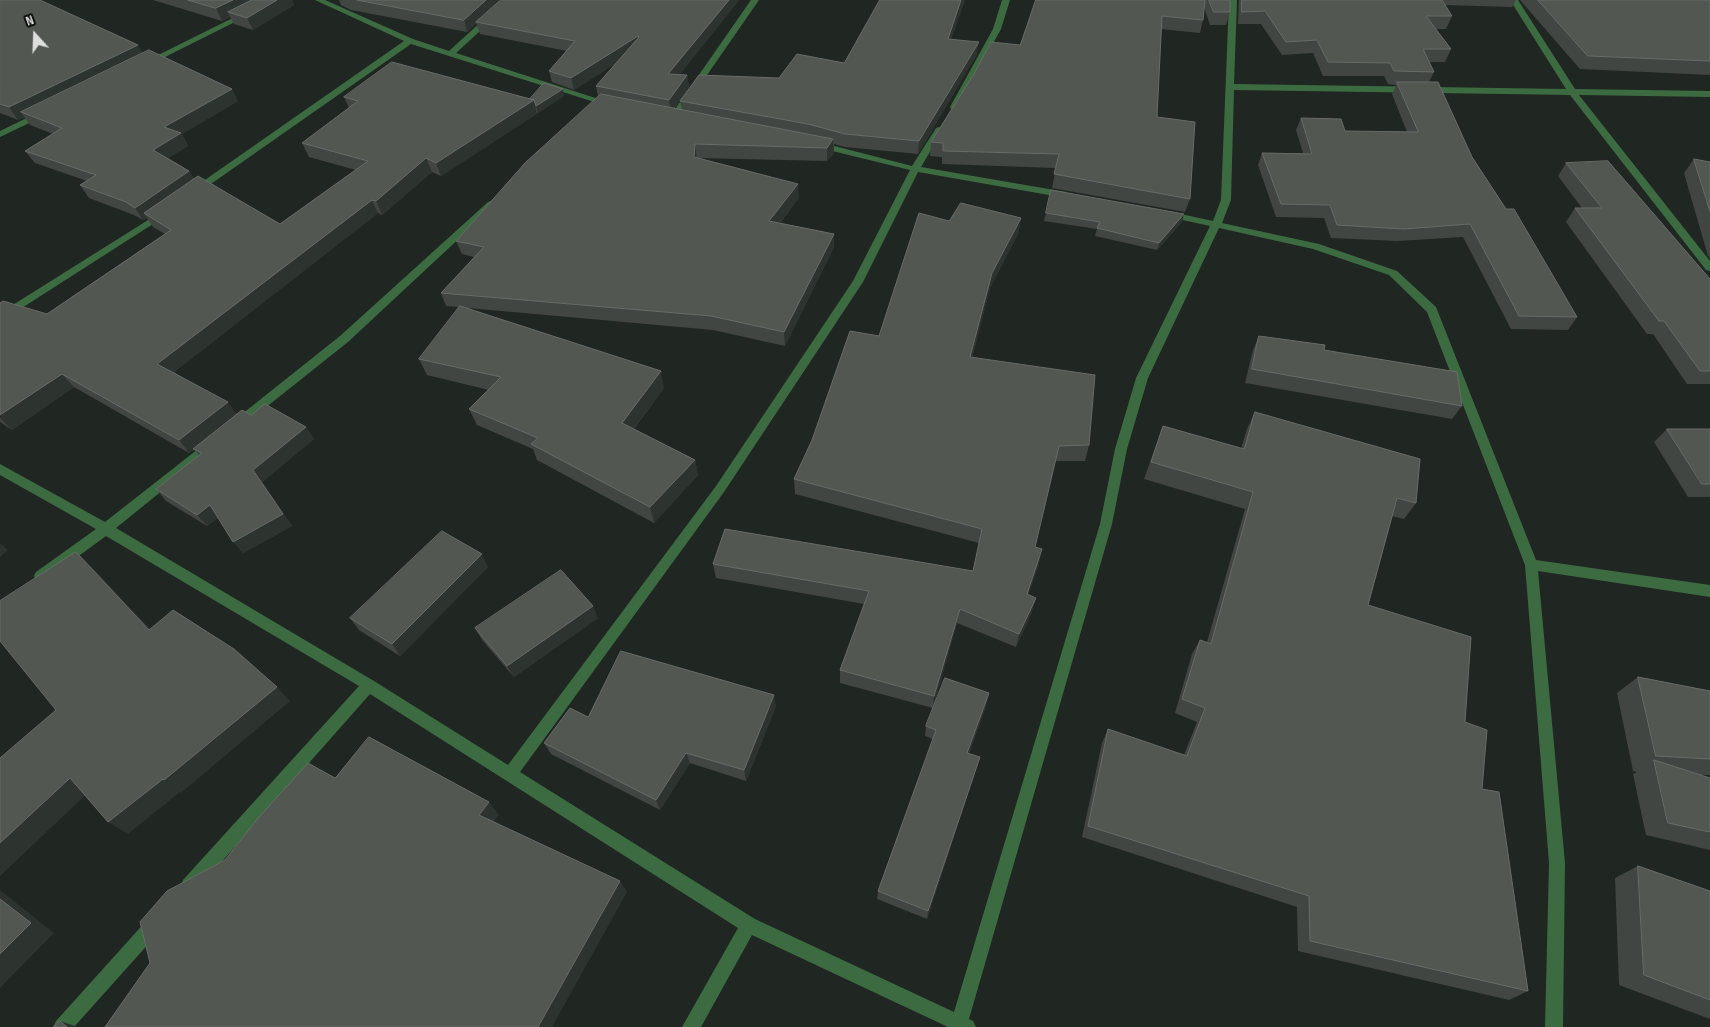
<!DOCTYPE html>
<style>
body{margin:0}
#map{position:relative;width:1710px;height:1027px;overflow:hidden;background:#202621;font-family:"Sofia Sans Condensed",sans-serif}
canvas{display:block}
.north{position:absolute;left:10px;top:10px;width:50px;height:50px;-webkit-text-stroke:4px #0c0e0c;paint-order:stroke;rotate:340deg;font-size:14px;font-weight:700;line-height:20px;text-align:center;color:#dcdfdc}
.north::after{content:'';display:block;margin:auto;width:18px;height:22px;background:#dcdfdc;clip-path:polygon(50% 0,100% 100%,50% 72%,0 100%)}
</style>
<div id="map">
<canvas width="1710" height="1027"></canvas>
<div class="north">N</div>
</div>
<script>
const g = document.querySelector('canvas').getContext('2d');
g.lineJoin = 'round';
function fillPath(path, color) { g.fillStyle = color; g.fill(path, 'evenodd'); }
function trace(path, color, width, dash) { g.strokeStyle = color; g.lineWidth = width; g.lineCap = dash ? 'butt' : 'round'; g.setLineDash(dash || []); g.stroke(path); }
fillPath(new Path2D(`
 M269,0H279L149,65L142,63Z
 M315,0H325L413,39L449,51L505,0H514L456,53L614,104L607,106L411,44L198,193H192V189L404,41Z
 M751,0H759L678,117H672L671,115Z
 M1002,0H1010L1001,29L958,107L951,109L950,107L993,29Z
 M1229,0H1237L1234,84L1566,89L1510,0H1518L1575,89L1710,91V97L1579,95L1710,261V271L1706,270L1570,95L1234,90L1231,200L1222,223L1319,244L1397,271L1436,307L1536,560L1710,585V597L1538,571L1565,863L1563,1027H1545L1549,863L1525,565L1427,312L1389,275L1313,249L1219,228L1148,378L1127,449L1112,524L969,1019L973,1021L976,1027H948L752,935L701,1027H682L738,928L370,694L195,892L189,894L183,892L181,886L183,880L359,686L106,536L46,580L41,581L36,580L34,576L36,572L96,529L0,475V464L105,522L207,442H215L217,445L215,448L116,528L374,681L508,765L716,486L853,281L910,170L816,147L814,145L819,142L912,166L936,128L939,127L943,130L921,167L1066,192L1071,195L1066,198L918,172L863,282L724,492L520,772L755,919L954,1012L1100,524L1115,449L1136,378L1210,226L1164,216L1162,214L1167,211L1213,221L1221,200Z
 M43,110L47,113L46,115L0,137V131Z
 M491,201L496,204L494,206L348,342L240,428H232L230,425L232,422L340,336L488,202Z
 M164,210L167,211V215L0,322V313Z
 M154,917L160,919L162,925L160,931L74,1027H53L56,1021L148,919Z`), '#3c6b42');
fillPath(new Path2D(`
 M0,0L143,53L238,101L182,134L188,146L168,158L189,171L194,179L280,224L356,170L309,157L302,143L349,108L344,97L530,99L564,96L441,176L432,172L382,215L378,213L174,372L237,414L251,415L306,427L314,439L262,482L292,526L243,553L218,518L207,526L166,501L156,489L199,456L194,449L189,453L74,387L12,430L0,422V303L47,314L165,234L153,227L147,218L143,220L134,215L89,198L80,185L87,181L35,163L25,151L53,134L30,125L24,117L18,120L0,113Z
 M153,0H292L294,5L253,30L234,24L230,17L222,21Z
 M339,0H739L679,75H687L689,87L674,109L682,110L680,101L844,63L880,0H965L951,39L977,54L918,154L845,147L834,144V153L827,161L697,158L799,198L780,223L834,234V247L785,346L713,330L468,308L664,388L634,429L695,460L698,475L654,523L537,460L533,449L477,425L469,409L489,390L427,375L419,359L459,307L446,306L441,293L474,257L462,254L456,241L598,97L596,86L616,63L574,90L552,82L549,71L567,51L480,34L476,23L467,32L351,10L341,5Z
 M1036,0H1230V12L1226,25H1210L1204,7L1203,20L1200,33L1161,29L1157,117L1190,199L1185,212L1052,188L1056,168L942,164V157L930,156L931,142L1020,45Z
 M1239,0H1516L1512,7L1445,5L1452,16L1446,29H1436L1451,49L1445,62H1429L1434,72L1429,82L1472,157L1577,317L1568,330L1511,329L1463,237L1397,241L1331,238L1324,218L1276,217L1258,165L1262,153H1303L1296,130L1301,118L1345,131L1407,132L1392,94L1396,85L1388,84L1384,76H1323L1313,53L1282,55L1261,24H1238Z
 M1520,0H1710V75L1580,69Z
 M1694,159L1710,162V258L1708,256L1684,173Z
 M1566,163L1710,279V384H1687L1653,334H1647L1566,222L1575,208H1582L1558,176Z
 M1046,213L1184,214L1182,222L1157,250L1095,236L1097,229L1044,221Z
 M1021,218L1018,234L990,288L972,358L1089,445L1085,461H1055L1035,547L1039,564L1028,595L1032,612L1016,647L957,623L933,708L840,683V670L864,604L716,578L713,564L973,571L979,543L795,494L794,479L879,336L949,221Z
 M1259,336L1324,350L1462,406L1452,419L1245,383L1253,350Z
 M1255,412L1416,503L1404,519L1392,516L1368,605L1465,722L1482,789L1528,991L1509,1000L1298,951L1297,907L1082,837L1102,743L1108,729L1184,755L1197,722L1175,713L1192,654L1200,640L1207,642L1245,509L1144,479L1163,426L1241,449L1247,429Z
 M1667,429H1710V497H1688L1654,442Z
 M488,567L400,656L359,630L350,618Z
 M598,618L514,677L482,640L475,628Z
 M1638,677L1710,691V775H1700L1710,778V850L1646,835L1633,774L1637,772L1633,771L1617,693Z
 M987,703L969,753L977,766L927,919L877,899L878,891L933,739L925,736L926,726Z
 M776,706L746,781L690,763L660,810L551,754L544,743L588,717Z
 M1638,866L1710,891V1019L1619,985L1615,878Z`), '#424642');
fillPath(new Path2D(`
 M233,0H265L228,12L230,17L222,21L216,8Z
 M277,0H292L294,5L253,30L247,18Z
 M486,0H502L476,22V23L467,32L464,20Z
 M729,0H739L670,86L668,74Z
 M961,0H965L947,51L948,39Z
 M638,36L640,47L574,90L571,78Z
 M979,42L977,54L918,154L919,141Z
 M138,45L146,58L21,112L24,117L18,120L9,107Z
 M687,75L689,87L671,112L669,100Z
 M232,89L238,101L182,134L188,146L161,163L153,150L164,127Z
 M563,89L564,96L538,113L536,106Z
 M534,100L537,114L441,176L436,163Z
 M833,139L834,153L827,161V148Z
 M695,144L697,158L694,157Z
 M426,158L432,172L382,215L376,201Z
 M189,171L197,184L144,213L147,218L143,220L135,208Z
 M798,184L799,198L770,235L769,221Z
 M372,200L378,213L168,377L157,364Z
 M1184,214L1182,222L1157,250L1159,243Z
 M1021,218L1018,234L990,288L968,373L970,357L992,273Z
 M834,234V247L785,346L784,332Z
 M661,371L664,388L626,439L622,423Z
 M62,374L74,387L12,430L0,418V415Z
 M228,402L237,415L189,453L179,440Z
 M306,427L314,439L262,482L292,526L243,553L233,542L253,470Z
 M695,460L698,475L654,523L650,507Z
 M210,505L219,517L207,526L197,515Z
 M0,543L8,550L0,557Z
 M1042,549L1039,564L1024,608L1027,594Z
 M76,552L93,568L165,645L149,630Z
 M482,554L488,567L400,656L392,644Z
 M1036,598L1032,612L1016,647L1019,634Z
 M593,606L598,618L514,677L507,666Z
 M960,609L957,623L933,708L934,696Z
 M277,687L290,701L181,793L180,792L128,834L108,822Z
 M989,693L987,703L965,762L967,753Z
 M774,695L776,706L746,781L744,770Z
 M686,753L690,763L660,810L656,800Z
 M980,757L977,766L927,919L928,911Z
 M70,778L90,791L0,876V843Z
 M489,802L499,815L489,828L479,815Z
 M620,881L627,892L552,1027H538Z
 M0,890L54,933L0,988Z
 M60,1021L78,1027H67Z`), '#2d332e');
const building = new Path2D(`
 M0,0H40L138,45L9,107L0,104Z
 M188,0H233L216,8Z
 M252,0H277L247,18L228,12Z
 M357,0H486L464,20Z
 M501,0H729L668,74L687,75L669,100L596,86L639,37L638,36L571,78L549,71L575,41L476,22Z
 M880,0H961L948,39L979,42L919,141L845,134L808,124L680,101L699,75L779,78L797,54L844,63Z
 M1036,0H1205L1203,20L1162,16L1157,117L1195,122L1190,199L1054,174L1059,154L943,151V143L931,142L974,74L991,42L1020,45Z
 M1209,0H1230V12H1214Z
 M1242,0H1442L1452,16H1426L1451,49H1423L1434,72L1394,71L1390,63L1328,62L1317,40L1286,42L1265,11L1242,12Z
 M1538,0H1710V61L1588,56Z
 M149,50L232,89L164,127L181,133L153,150L189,171L135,208L126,202L80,185L96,175L25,151L62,128L21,112Z
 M392,62L534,100L436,163L426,158L376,201L372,200L157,364L228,402L179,440L62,374L0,415V303L3,301L47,314L171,230L144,213L198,176L280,224L368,161L302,143L358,101L344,97Z
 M1397,82H1438L1472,157L1506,209H1514L1577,317L1519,316L1470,224L1404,229L1337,225L1330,205L1281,204L1262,153L1312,154L1301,118L1341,119L1345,131L1418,132Z
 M544,83L563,89L536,106L534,100L530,99Z
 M601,94L833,139L827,148L695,144L694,157L798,184L769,221L834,234L784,332L711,316L441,293L484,247L456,241L525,163Z
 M1694,159L1710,162V211Z
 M1608,161L1710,279V371H1700L1664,321H1659L1575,208H1602L1566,163Z
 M1051,190L1184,214L1159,243L1097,228L1100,222L1046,213Z
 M961,203L1021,218L992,273L970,357L1095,375L1089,445L1059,446L1035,547L1042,549L1027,594L1036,598L1019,634L960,609L934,696L840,670L869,591L713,564L725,529L973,571L982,529L794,479L812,440L850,331L879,336L919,213L949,221Z
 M460,306L661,371L622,423L695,460L650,507L531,444L538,438L469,409L501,377L419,359Z
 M1259,336L1325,345L1324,350L1457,372L1462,406L1252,369Z
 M265,404L306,427L253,470L283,514L233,542L210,505L197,515L156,489L202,453L193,449L242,410L251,415Z
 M1255,412L1420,459L1416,503L1397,498L1368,605L1471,637L1465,722L1487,730L1482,789L1499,792L1528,991L1310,941L1309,896L1088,826L1108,729L1187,756L1205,708L1182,699L1200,640L1211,644L1253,492L1151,462L1163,426L1244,449Z
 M1667,429H1710V484H1702Z
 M442,531L482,554L392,644L350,618Z
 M76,552L149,630L173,610L234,649L277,687L164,780L163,779L108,822L70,778L0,843V758L56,710L0,641V601Z
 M561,570L593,606L507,666L475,628Z
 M621,651L774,695L744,770L686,753L656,800L544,743L570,708L588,717Z
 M1638,677L1710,691V759L1656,756Z
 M945,678L989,693L967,753L980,757L928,911L878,891L936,730L926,726Z
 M369,737L489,802L479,815L620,881L538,1027H105L150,963L140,922L167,891L225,860L259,817L308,763L335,778Z
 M1654,760L1710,778V832L1668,823Z
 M1638,866L1710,891V1000L1644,975Z
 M0,899L31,923L0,954Z
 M60,1021L67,1027H54Z`);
fillPath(building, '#525752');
trace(building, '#686c68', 1);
</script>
